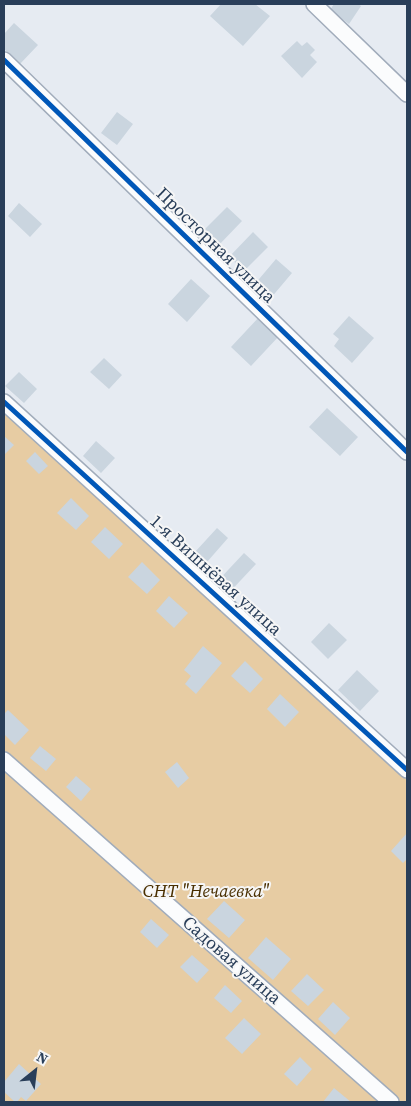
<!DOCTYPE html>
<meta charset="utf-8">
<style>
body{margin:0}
#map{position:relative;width:411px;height:1106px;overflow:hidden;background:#e6ebf2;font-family:"Source Serif 4",serif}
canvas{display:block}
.frame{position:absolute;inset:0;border:5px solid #293e59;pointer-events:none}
.north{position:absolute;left:10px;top:1046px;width:50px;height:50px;-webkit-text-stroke:4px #f6f6f6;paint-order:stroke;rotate:29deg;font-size:14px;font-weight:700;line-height:20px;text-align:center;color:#293e59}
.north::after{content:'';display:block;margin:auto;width:18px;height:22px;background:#293e59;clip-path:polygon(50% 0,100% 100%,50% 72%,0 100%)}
</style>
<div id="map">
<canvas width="411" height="1106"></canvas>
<div class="frame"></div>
<div class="north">N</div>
</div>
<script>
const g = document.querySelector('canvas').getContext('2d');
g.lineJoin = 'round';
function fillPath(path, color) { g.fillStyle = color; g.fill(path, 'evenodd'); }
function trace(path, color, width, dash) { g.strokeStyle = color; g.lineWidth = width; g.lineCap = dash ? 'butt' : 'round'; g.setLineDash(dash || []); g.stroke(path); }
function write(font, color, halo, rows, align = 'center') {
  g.font = font + ' "Source Serif 4",serif'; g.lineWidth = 4; g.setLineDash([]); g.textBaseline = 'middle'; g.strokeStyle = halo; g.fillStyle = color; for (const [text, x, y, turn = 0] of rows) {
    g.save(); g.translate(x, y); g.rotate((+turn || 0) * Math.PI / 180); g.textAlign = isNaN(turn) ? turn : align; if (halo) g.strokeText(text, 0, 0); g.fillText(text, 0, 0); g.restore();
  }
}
fillPath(new Path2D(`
 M4,407L407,780V1102H4Z`), '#e7cca3');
fillPath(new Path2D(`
 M221,4H255L270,16L243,46L210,16Z
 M334,4H358L361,6L349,24L330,10Z
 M14,23L38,45L20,64L4,49V34Z
 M297,41L302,46L307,42L315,50L310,55L317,62L302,78L281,56Z
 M117,112L133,124L117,145L101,133Z
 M19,203L42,224L30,237L8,216Z
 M227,207L242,221L218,246L203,231Z
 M253,232L268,247L244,271L229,257Z
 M276,259L292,273L270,299L254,285Z
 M191,279L210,296L187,322L168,304Z
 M260,316L280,335L251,366L231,347Z
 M349,316L374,338L352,363L334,346L339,339L333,334Z
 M104,358L122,375L109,389L90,372Z
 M19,372L37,389L24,403L5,386Z
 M327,408L358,437L340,456L309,427Z
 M4,436L14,445L4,455Z
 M96,441L115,458L101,473L83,456Z
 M35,452L48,466L39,474L26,461Z
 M71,498L89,516L76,530L57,513Z
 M105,527L123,544L109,559L91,542Z
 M217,528L228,538L207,562L195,552Z
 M244,553L256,564L226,596L214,585Z
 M142,562L160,580L147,594L128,577Z
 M169,596L188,613L174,628L156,611Z
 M329,623L347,640L328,659L311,642Z
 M203,646L222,663L196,694L185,684L191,676L184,670Z
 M245,661L263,679L250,693L231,676Z
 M357,670L379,691L360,711L338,690Z
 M280,694L299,712L285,727L267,709Z
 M8,710L29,730L15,745L4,734V714Z
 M40,746L56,759L46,771L30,758Z
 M177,762L189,778L178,788L165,772Z
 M76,776L91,789L81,801L66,787Z
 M407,833V859L403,863L391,851Z
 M224,901L245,920L229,938L207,919Z
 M151,919L169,935L157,948L140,932Z
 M266,937L291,959L273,980L248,958Z
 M192,955L209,970L197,983L180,967Z
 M307,974L324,990L308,1006L291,991Z
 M225,985L242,1001L231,1013L214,998Z
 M333,1002L350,1018L335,1035L318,1019Z
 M244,1018L261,1034L242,1054L225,1038Z
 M300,1057L312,1069L297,1086L284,1074Z
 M19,1064L41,1084L26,1101L21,1097L17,1102H15L4,1092V1082Z
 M334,1088L351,1102H323Z`), '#cad5df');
const street = new Path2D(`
 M314,4L407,94
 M4,60L407,452
 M4,402L407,770
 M4,760L391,1102`);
trace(street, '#a1acbb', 18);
trace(street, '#fbfcfd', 15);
trace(new Path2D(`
 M4,60L407,452
 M4,402L407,770`), '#0057b8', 5);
write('18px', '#293e59', '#f6f6f6', [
 ["Просторная улица",215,246,44],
 ["1-я Вишнёвая улица",215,576,42],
 ["Садовая улица",231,961,41]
]);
write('italic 18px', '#492f00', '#f6f6f6', [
 ["СНТ \"Нечаевка\"",206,892]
]);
</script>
